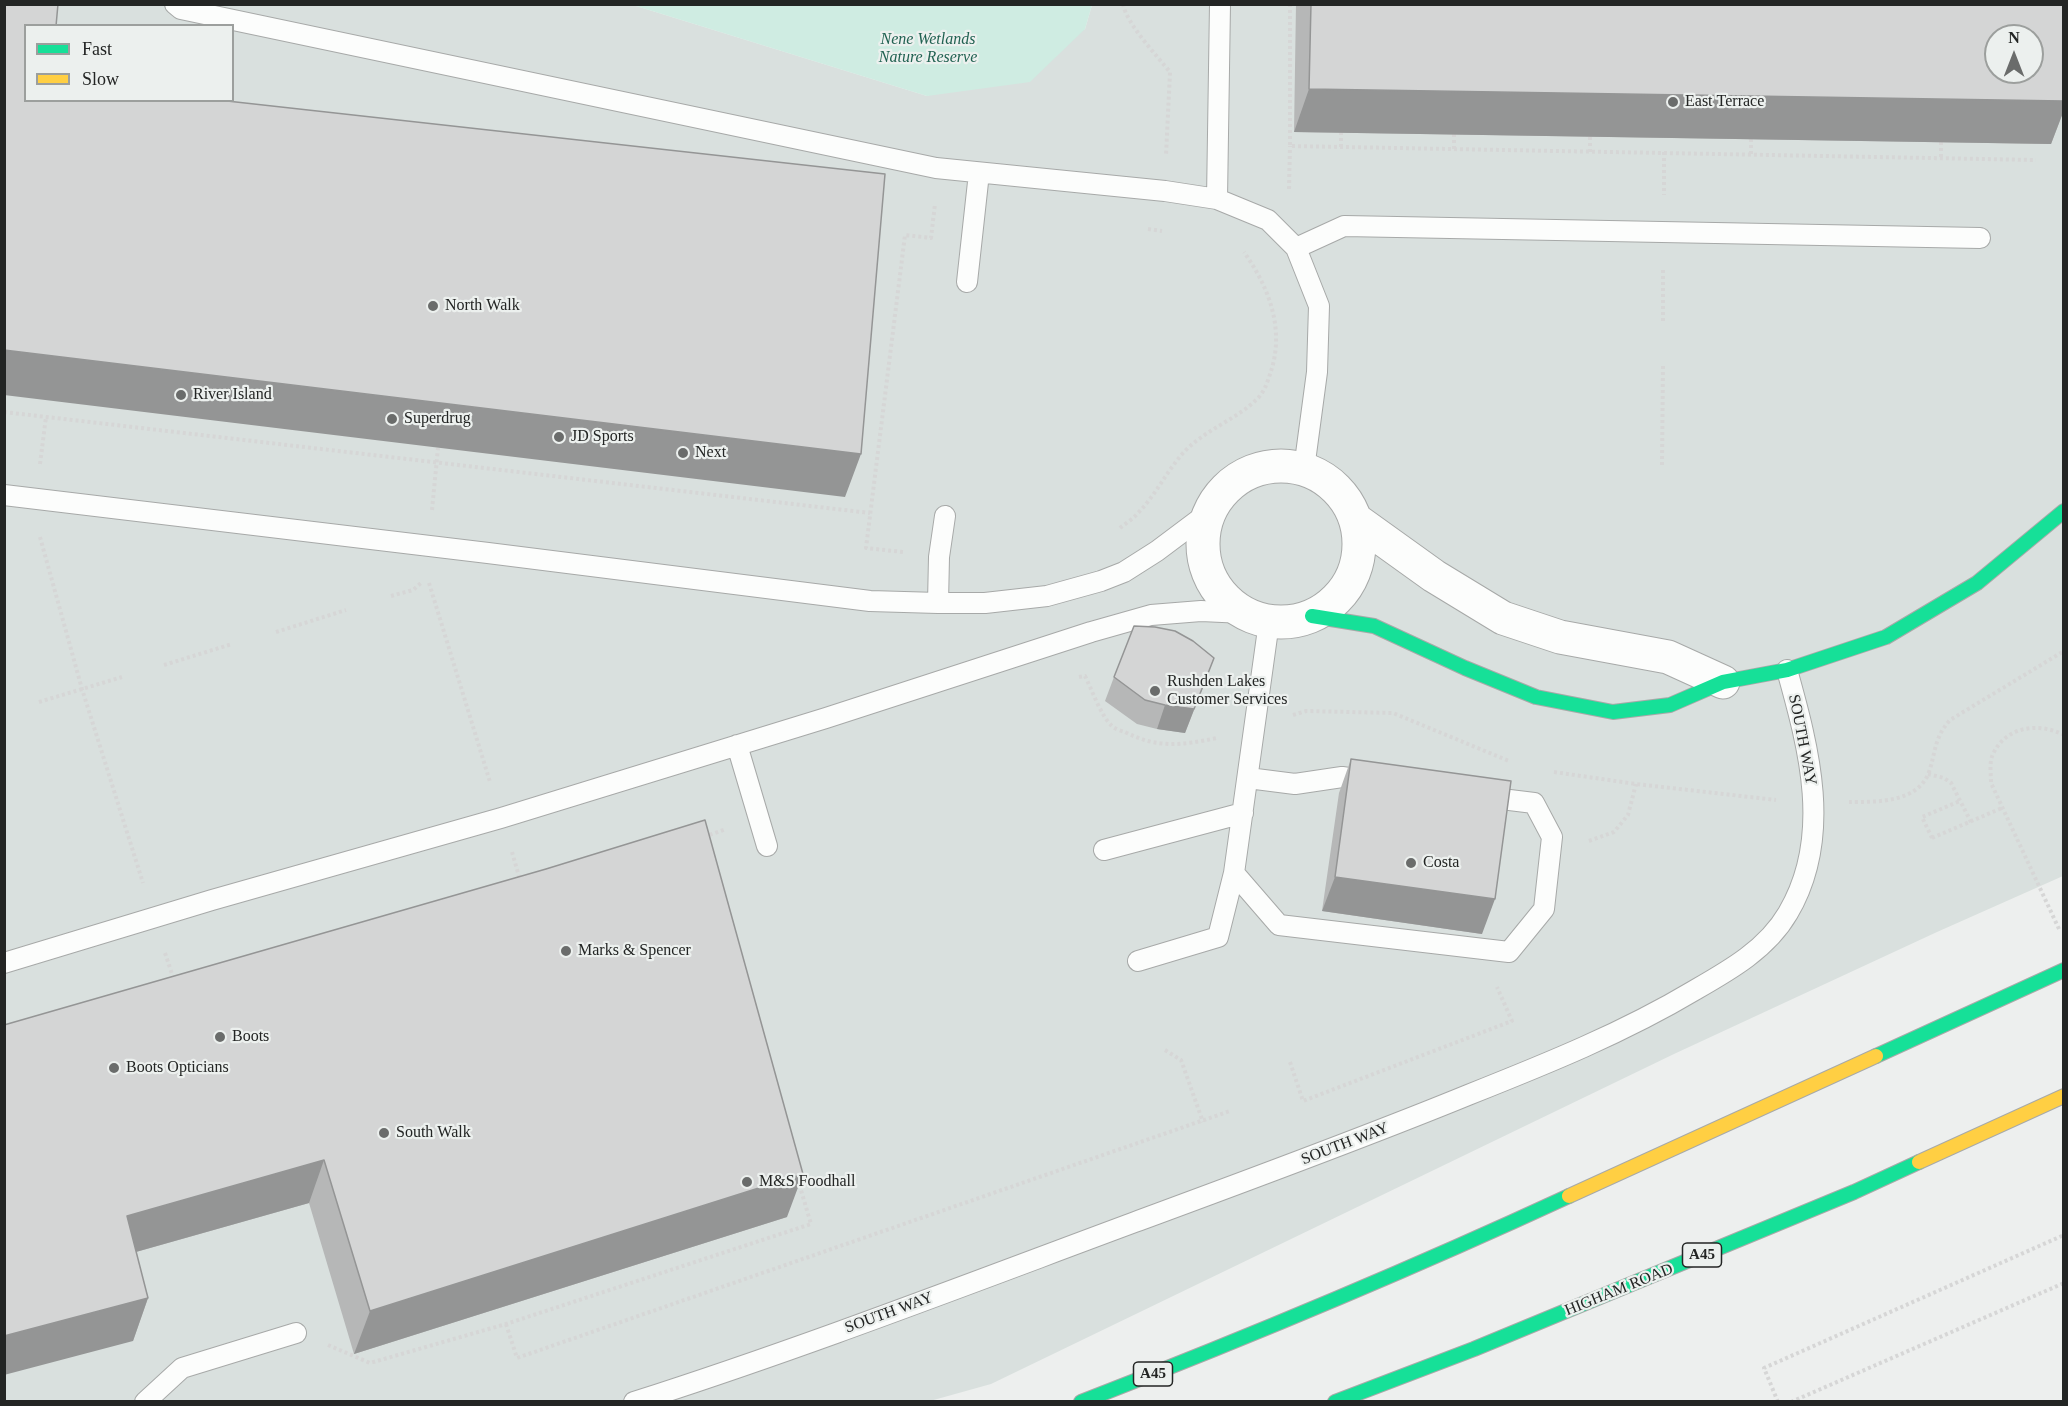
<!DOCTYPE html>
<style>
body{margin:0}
#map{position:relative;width:2068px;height:1406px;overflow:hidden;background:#edefee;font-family:"Times New Roman",serif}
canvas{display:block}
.frame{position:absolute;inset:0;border:6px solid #232524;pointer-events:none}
.legend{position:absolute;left:24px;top:24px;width:210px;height:78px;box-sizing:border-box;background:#ecf0ee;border:2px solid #9c9f9d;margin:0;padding:8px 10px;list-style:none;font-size:18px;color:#232524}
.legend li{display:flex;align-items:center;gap:12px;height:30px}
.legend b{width:30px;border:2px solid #9c9f9d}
.north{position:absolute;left:1984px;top:24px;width:60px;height:60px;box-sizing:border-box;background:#ecf0ee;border:2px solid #9c9f9d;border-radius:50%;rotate:0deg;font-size:16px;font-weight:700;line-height:24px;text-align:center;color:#232524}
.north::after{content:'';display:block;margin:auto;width:21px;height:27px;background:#6a6c6b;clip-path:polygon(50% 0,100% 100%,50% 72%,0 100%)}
</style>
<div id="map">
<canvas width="2068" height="1406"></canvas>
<div class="frame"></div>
<ul class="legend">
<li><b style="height:8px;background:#16e098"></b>Fast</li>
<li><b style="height:8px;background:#ffcf43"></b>Slow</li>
</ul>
<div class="north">N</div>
</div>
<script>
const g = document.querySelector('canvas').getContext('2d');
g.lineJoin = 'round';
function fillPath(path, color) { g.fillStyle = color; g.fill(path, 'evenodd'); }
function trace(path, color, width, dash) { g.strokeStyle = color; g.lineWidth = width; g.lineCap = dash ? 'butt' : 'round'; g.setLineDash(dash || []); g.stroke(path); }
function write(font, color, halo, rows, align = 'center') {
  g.font = font + ' "Times New Roman",serif'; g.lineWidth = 4.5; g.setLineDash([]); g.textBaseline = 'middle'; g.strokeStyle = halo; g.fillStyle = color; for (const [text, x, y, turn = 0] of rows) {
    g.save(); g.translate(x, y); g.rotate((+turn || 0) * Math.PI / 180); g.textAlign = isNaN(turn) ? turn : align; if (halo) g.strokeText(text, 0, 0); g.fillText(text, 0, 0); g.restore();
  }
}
fillPath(new Path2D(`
 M5,5H633L927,96L1085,29L1092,5H2063V876L1937,932L1674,1054L991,1384L930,1401L5,1402ZM26,26H232V100H26ZM1996,36H2032V72H1996Z`), '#d9e0de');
fillPath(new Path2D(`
 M633,5H1092L1085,29L1030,82L927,96Z`), '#cfece2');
const lane = new Path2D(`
 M175,4L181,9L936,168L1165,191L1217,199L1268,220L1296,248L1319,306L1317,372L1304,469
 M1217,199L1220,4
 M1296,248L1344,226L1980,238
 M967,282L979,173
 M4,495L488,553L870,601L938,603H985L1047,596L1101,581L1124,572L1157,551L1209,512
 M938,603L939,557L945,516
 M737,745L767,846
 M1248,778L1295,784L1342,777L1369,781
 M1104,850L1243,813
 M1234,873L1279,925L1509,952L1544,909L1552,837L1534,803L1485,797
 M1138,961L1218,937L1234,873L1269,622
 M4,963L212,900L501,818L826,718L1091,632L1151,615L1201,611L1244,613
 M145,1402L182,1368L296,1333
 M634,1402C803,1348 968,1284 1135,1222C1246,1181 1358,1140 1468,1095C1546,1064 1623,1033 1695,990C1730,970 1767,949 1788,913C1833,837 1809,749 1787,670`);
const street = new Path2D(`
 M1203 544a78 78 0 1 1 156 0a78 78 0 1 1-156 0Z
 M1356,520L1434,576L1503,618L1560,637L1668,657L1723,682`);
const fast = new Path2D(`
 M1312,616L1374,626L1465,668L1536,697L1613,712L1670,705L1723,682L1787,670L1886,637L1977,583L2064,511
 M1876,1056L2064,970
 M1081,1402C1246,1338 1409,1270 1569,1196
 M1335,1402L1474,1349L1854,1192L1919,1162`);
const slow = new Path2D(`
 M1919,1162L2064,1096
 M1569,1196L1876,1056`);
trace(lane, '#a7a9a8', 22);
trace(street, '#a7a9a8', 35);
trace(fast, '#a7a9a8', 16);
trace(slow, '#a7a9a8', 16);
trace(new Path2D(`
 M1123,4C1126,23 1157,56 1170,72L1166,156
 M1290,4V146L2036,160
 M1341,132V147
 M1454,134V149
 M1590,137V152
 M1751,139V154
 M1941,142V158
 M1664,152V195
 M1289,189L1290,146
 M1148,229L1162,231
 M1663,321V268
 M4,412L870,513
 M40,464L46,417
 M1662,465L1663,365
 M432,510L438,448
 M1120,528C1126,523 1133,519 1138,513C1156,495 1167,470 1185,451C1206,429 1238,419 1259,397C1266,389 1269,377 1272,368C1284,326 1268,286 1244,252
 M40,537L82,689L143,883
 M903,552L866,548L905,235L931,238L935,204
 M429,583L490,782
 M391,596L413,590L422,582
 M276,632L346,610
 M164,665L232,644
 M1079,677L1085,676C1092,690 1101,716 1112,726C1115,729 1121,731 1125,732C1158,749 1182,745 1217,738
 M39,702L122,677
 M1293,715L1306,711L1393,713L1509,761
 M1554,772L1636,784L1776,800
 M1928,774L1944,778L1951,783L1971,822
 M1849,802C1876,802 1918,803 1929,772C1936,751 1934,738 1950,720L2064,651
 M704,837L726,829
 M1932,838L2002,808
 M1932,838L1922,817L1960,801
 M1589,841L1614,832L1628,815L1636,784
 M512,852L520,880
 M2059,929L1991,783C1991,773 1989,762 1993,754C2006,726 2039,722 2064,735
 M165,953L174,980
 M1165,1050L1181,1060L1203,1122
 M1290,1062L1303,1101L1512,1021L1497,987
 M506,1324L517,1358L1230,1111
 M328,1345L370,1363L506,1324L811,1224L798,1180
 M1778,1402L1764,1368L2064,1235
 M1791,1402L2064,1283`), '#d6d6d6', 4, [3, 3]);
trace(lane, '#fcfdfc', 20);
trace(street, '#fcfdfc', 33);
trace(fast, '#16e098', 14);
trace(slow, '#ffcf43', 14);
fillPath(new Path2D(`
 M1296,4H2064V110L2051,144L1294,132Z
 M1114,677L1205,682L1185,733L1157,729L1137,724L1105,701Z
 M1351,759L1482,934L1322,911L1339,793Z
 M4,1025L787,1217L354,1354L309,1203L136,1252L148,1298L133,1341Z`), '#b6b7b7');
fillPath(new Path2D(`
 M1309,89L2064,101V110L2051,144L1294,132Z
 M4,350L861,454L845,497L4,395Z
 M1214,658L1185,733L1157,729L1165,705Z
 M1335,877L1495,899L1482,934L1322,911Z
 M324,1160L309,1203L111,1259L127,1216Z
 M803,1174L787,1217L354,1354L370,1311Z
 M148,1298L133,1341L4,1375V1336Z`), '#949595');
const building = new Path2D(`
 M4,4H58L56,26H26V100H218L885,174L861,454L4,350Z
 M1311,4H2064V101L1309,89ZM1996,36H2032V72H1996Z
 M1134,626L1155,627L1175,631L1193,641L1214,658L1194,709L1165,705L1145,700L1114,677Z
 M1351,759L1511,781L1495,899L1335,877Z
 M705,820L803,1174L370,1311L324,1160L127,1216L148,1298L4,1336V1025L546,869Z`);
fillPath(building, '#d4d5d5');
trace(building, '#949595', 1.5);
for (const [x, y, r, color] of [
 [1673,102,6,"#6a6c6b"],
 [433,306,6,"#6a6c6b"],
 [181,395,6,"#6a6c6b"],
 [392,419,6,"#6a6c6b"],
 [559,437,6,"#6a6c6b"],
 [683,453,6,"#6a6c6b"],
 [1155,691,6,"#6a6c6b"],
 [1411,863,6,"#6a6c6b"],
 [566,951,6,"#6a6c6b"],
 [220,1037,6,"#6a6c6b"],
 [114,1068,6,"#6a6c6b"],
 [384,1133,6,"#6a6c6b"],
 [747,1182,6,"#6a6c6b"]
]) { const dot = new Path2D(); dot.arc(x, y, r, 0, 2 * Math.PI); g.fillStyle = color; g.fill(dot); trace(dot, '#ecf0ee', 2); }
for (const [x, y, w] of [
 [1702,1255,39],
 [1153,1374,39]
]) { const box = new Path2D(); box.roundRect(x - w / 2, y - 12, w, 24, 4.5); g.fillStyle = '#ecf0ee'; g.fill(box); trace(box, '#232524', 1.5); }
write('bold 15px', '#232524', null, [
 ["A45",1702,1255],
 ["A45",1153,1374]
]);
write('italic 16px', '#216252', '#ecf0ee', [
 ["Nene Wetlands",928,40],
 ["Nature Reserve",928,58]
]);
write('16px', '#232524', '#ecf0ee', [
 ["East Terrace",1685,102],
 ["North Walk",445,306],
 ["River Island",193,395],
 ["Superdrug",404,419],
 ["JD Sports",571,437],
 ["Next",695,453],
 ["Rushden Lakes",1167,682],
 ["Customer Services",1167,700],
 ["Costa",1423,863],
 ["Marks & Spencer",578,951],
 ["Boots",232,1037],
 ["Boots Opticians",126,1068],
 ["South Walk",396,1133],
 ["M&S Foodhall",759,1182]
], 'left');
write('16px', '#232524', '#ecf0ee', [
 ["SOUTH WAY",1802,740,79],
 ["SOUTH WAY",1345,1144,-21],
 ["HIGHAM ROAD",1619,1290,-22],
 ["SOUTH WAY",889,1313,-20]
]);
</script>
